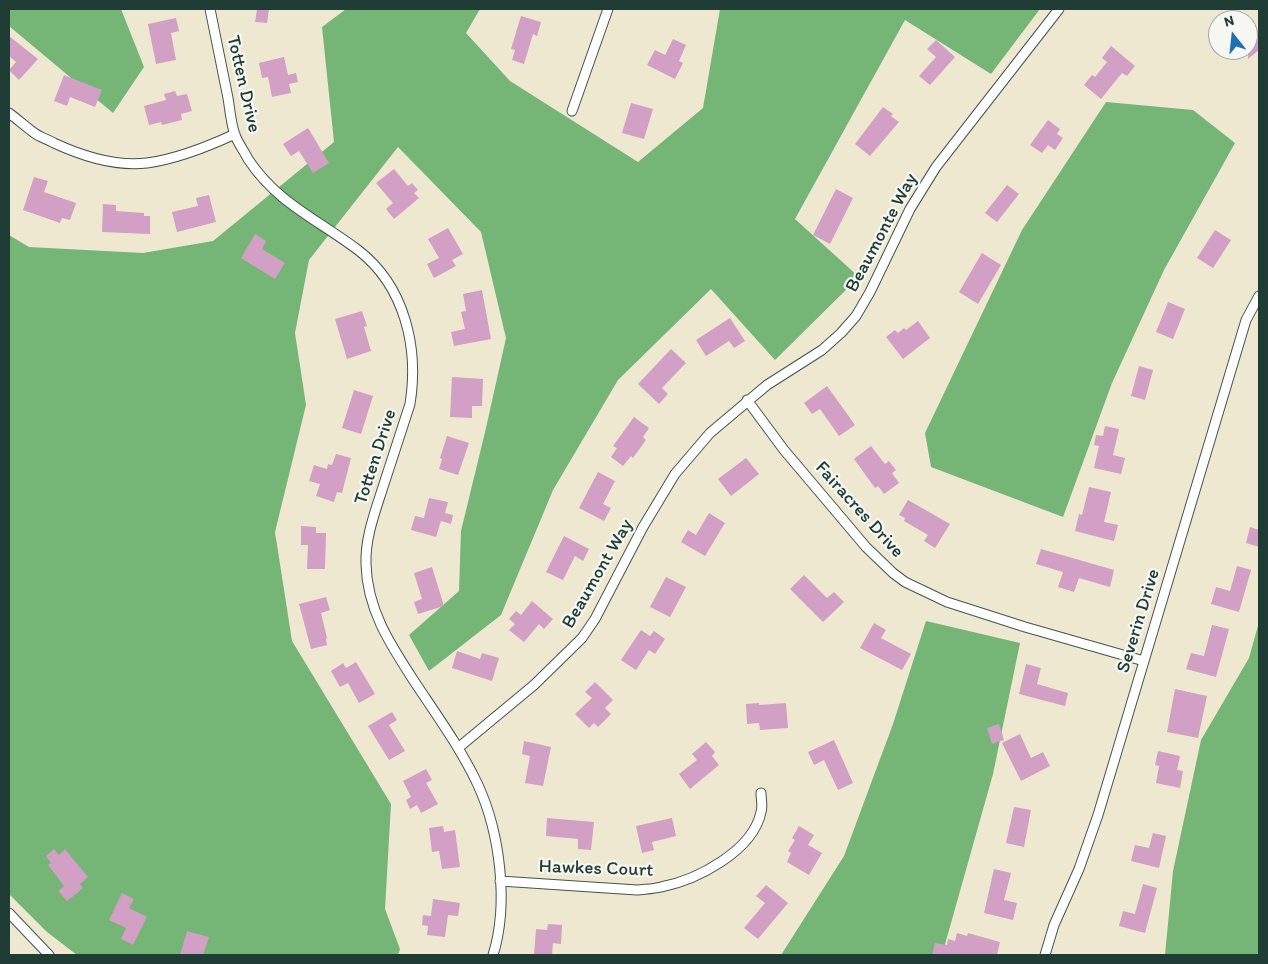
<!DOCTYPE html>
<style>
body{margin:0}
#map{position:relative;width:1268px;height:964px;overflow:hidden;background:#efe8d1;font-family:Itim,sans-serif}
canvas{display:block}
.frame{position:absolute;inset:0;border:10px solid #1f3d34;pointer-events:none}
.north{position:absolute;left:1208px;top:10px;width:50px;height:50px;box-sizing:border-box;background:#f6f6f2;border:1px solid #a0aca6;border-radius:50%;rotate:344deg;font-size:14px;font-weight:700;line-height:20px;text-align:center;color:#1f3d34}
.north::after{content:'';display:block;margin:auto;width:18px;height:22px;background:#1f6fb2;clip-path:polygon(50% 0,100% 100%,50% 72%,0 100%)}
</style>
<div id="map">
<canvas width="1268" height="964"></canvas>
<div class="frame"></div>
<div class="north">N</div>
</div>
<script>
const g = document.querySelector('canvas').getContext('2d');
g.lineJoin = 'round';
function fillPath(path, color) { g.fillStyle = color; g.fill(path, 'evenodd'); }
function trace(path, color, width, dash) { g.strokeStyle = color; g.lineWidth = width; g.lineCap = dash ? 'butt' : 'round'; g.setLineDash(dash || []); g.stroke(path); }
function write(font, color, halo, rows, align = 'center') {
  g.font = font + ' Itim,sans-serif'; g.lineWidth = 4.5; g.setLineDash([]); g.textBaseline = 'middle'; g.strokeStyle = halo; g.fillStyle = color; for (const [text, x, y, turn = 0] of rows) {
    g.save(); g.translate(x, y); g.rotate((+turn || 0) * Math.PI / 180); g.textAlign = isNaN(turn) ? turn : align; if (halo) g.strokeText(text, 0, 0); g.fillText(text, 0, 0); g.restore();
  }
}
fillPath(new Path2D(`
 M9,9H121L144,67L113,113L9,26Z
 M346,9H480L466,33L510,81L638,162L703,108L720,9H1040L991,74L905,20L795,219L859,277L775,360L711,289L618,380L553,490L501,615L429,671L409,635L459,591L461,531L486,428L506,338L481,232L398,147L309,260L295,333L306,405L275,532L292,641L391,804L385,909L400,949L398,955H77L47,932L9,894V235L29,247L143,253L213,241L334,142L322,27Z
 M1106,102L1193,110L1235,143L1164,270L1112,383L1063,517L931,467L925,433L1022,230Z
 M926,621L1020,643L993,774L942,955H781L844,856L893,724Z
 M1259,622V955H1165L1173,871L1201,740L1249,658Z`), '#75b576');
fillPath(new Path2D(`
 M257,9H269L267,23L255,22Z
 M521,16L541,22L537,36L533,34L524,64L512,60L515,50L511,49Z
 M176,18L179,31L171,33L176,60L156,64L148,24Z
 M1248,28L1259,41V50L1248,59Z
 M9,36L38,59L19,80L9,70L16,62L9,56Z
 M673,39L686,45L679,61L683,63L675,79L647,65L655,50L665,55Z
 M936,40L955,57L930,85L919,76L936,57L927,49Z
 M1111,46L1135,66L1127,76L1122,73L1101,99L1084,85L1092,75L1095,77L1107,62L1102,58Z
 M284,57L288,75L296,73L298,82L289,84L291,93L272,97L268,77L262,78L259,63Z
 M64,75L102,90L95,107L70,97L67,106L54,101Z
 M175,91L177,96L187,94L192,111L181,114L182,120L162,125L161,122L149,125L144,106L166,100L164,94Z
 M631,103L653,109L644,139L622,133Z
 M883,107L893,114L891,116L899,122L870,156L855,144Z
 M1048,120L1060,129L1057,134L1063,138L1055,150L1048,145L1042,153L1030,145Z
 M308,128L329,163L313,173L299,151L291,156L283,144Z
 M394,169L408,186L412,183L418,190L414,193L419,198L394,219L386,209L393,203L376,183Z
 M34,177L48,181L44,192L76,203L70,220L62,218L60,223L23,210Z
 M1007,185L1019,194L997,222L985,213Z
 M836,189L853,198L830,244L813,235Z
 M209,195L216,222L177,232L172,212L198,206L196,198Z
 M103,204L116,205V211L144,213V216H150V234L102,232Z
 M448,228L463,254L452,260L456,266L434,278L427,264L439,258L428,239Z
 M1215,230L1231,240L1213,268L1197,258Z
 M255,234L266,241L262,249L285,263L275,279L241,258Z
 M982,253L1001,265L978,304L959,292Z
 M482,290L491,339L454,346L451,332L465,329L461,312L466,311L463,294Z
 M1168,302L1185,309L1173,339L1156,332Z
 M362,311L367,326L364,327L371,351L347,359L335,319Z
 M730,318L745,341L734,348L729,341L706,356L696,340Z
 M918,321L930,338L903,359L886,337L895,330L898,333L904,328L906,330Z
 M671,349L686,363L662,388L668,394L659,404L638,384Z
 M1139,366L1153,370L1145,400L1131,396Z
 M452,377L483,379L482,406H472V418L450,417Z
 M827,386L855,425L839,436L820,409L812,414L804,403Z
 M354,390L373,396L361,434L342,428Z
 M634,417L649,428L643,437L646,440L633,458L631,456L623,466L611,457L617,448L613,446Z
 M1105,426L1119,429L1113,455L1125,458L1121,474L1094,468L1099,446L1094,445L1096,435L1103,436Z
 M447,436L469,443L458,475L439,469L442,459L440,458Z
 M871,446L885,464L889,461L896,470L892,473L899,483L884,494L878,486L875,488L854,459Z
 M336,454L351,458L342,493L337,492L334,502L316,496L320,484L309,481L314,465L327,469L328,464L332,465Z
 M746,458L759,474L731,496L718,479Z
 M598,472L615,481L603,504L611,508L604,521L579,508Z
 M1089,487L1111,492L1104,522L1118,525L1114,541L1075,531L1079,514L1082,515Z
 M429,498L448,502L445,513L453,515L451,524L441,521L436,537L411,530L415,516L424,518Z
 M908,500L950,524L935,548L924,541L928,535L904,521L905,518L899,515Z
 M709,513L725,523L705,556L681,542L688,530L696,535Z
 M301,526L316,527V533H326L325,569H307L308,545H301Z
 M1250,527L1259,530V547L1246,543Z
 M564,536L589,549L583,561L575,556L563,580L546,572Z
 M1041,549L1114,570L1110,587L1079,578L1074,592L1058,587L1063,572L1036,564Z
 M1237,566L1251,570L1239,612L1211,604L1216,587L1230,591Z
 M432,567L444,606L418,614L414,602L422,599L414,573Z
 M804,575L827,598L834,592L844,602L823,622L790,589Z
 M666,577L686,587L670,617L650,607Z
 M326,597L330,610L321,613L327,638L326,639L327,645L311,649L299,604Z
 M532,601L553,619L544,629L539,624L524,642L509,630L515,624L509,619L516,611L521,615Z
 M874,623L886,630L881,638L911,654L902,670L860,648Z
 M1212,625L1229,629L1216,677L1186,669L1191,653L1204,656Z
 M641,630L650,636L654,631L665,639L655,654L649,650L636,670L621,660Z
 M457,651L480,659L482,653L499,658L492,681L452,668Z
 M356,662L375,694L359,703L348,683L340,687L331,671L343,663L346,668Z
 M1026,664L1041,668L1037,684L1068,693L1065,706L1019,694Z
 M595,682L613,700L605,708L611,714L598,727L594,723L589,728L575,714L592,698L585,692Z
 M1175,689L1207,696L1198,738L1167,732Z
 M759,703V705L786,703L788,728L760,730L759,723L747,724L746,704Z
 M392,712L397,720L389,725L405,751L389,760L368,726Z
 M999,724L1004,740L992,744L987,728Z
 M1020,734L1031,758L1043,752L1050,766L1021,781L1002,743Z
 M834,740L853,783L838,790L824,760L814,765L808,752Z
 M524,741L551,747L543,786L525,783L530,756L522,754Z
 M706,742L715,752L712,756L719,765L690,789L679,774L697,760L692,754Z
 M1158,751L1180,756L1177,770L1183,771L1180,788L1156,783L1159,766L1155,765Z
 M426,769L432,780L426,783L438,804L421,813L417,805L410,809L406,800L411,797L403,781Z
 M1014,807L1031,810L1024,847L1006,843Z
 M547,818L594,822L591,850L578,849V839L546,836Z
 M672,818L676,836L652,842L654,850L642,853L636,826Z
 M443,826L444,832L455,830L460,867L442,869L439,851L432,852L429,828Z
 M799,826L814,835L808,845L822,853L809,875L787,862L791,853L788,851L795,840L792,838Z
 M1153,833L1166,836L1159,868L1131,861L1135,845L1149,848Z
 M54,849L59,855L65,849L88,877L80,884L83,888L67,901L58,891L64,886L48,865L51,863L46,856Z
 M994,869L1011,873L1004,900L1017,903L1013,920L984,913Z
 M1143,884L1157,888L1145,933L1119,926L1123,911L1135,914Z
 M766,885L788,903L758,939L744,928L765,903L756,896Z
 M122,893L134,899L129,908L147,917L133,945L121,939L126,928L109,920Z
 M433,899L460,903L458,916L448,915L445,937L427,935L428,926L422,925L423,915L431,916Z
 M548,924L562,925L561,944L553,943L552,955H534L536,929L547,930Z
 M187,931L209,937L203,955H180Z
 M957,933L967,936L968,933L1000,942L997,955H932L935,943L947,945L948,939L955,941Z`), '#d29fc5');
const street = new Path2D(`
 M210,9C216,39 222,68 228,98C230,110 231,124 235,135C238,143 244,151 248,159C277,203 317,219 358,250C405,286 419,348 410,404C401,432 392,459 383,487C375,512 365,538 366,564C367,611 392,647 416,684C438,717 461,749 478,785C500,833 509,904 493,955
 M572,111L608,9
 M9,113C17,119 25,126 33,132C39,137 47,139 54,143C82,156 114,167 147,163C177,159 207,147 235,134
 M747,400L784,450L866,547L893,573L905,582L947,602L1025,627L1144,661
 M458,748L534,685L582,638L595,619L643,527L675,474L710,433L767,385L822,350L841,333L856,316L870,292L910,209L936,167L1059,9
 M500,881L637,890C645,889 653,889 661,887C697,880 753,851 761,812C763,806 761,799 761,793
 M9,913L49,955
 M1045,955L1054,925L1079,869L1098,815L1246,320L1259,296`);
trace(street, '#3e574c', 11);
trace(street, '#fff', 9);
write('19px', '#1f3d34', '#f6f6f2', [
 ["Totten Drive",243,84,77],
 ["Beaumonte Way",882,233,-62],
 ["Totten Drive",376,457,-72],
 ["Fairacres Drive",859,510,48],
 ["Beaumont Way",598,574,-60],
 ["Severin Drive",1139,621,-73],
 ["Hawkes Court",596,869,2]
]);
</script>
